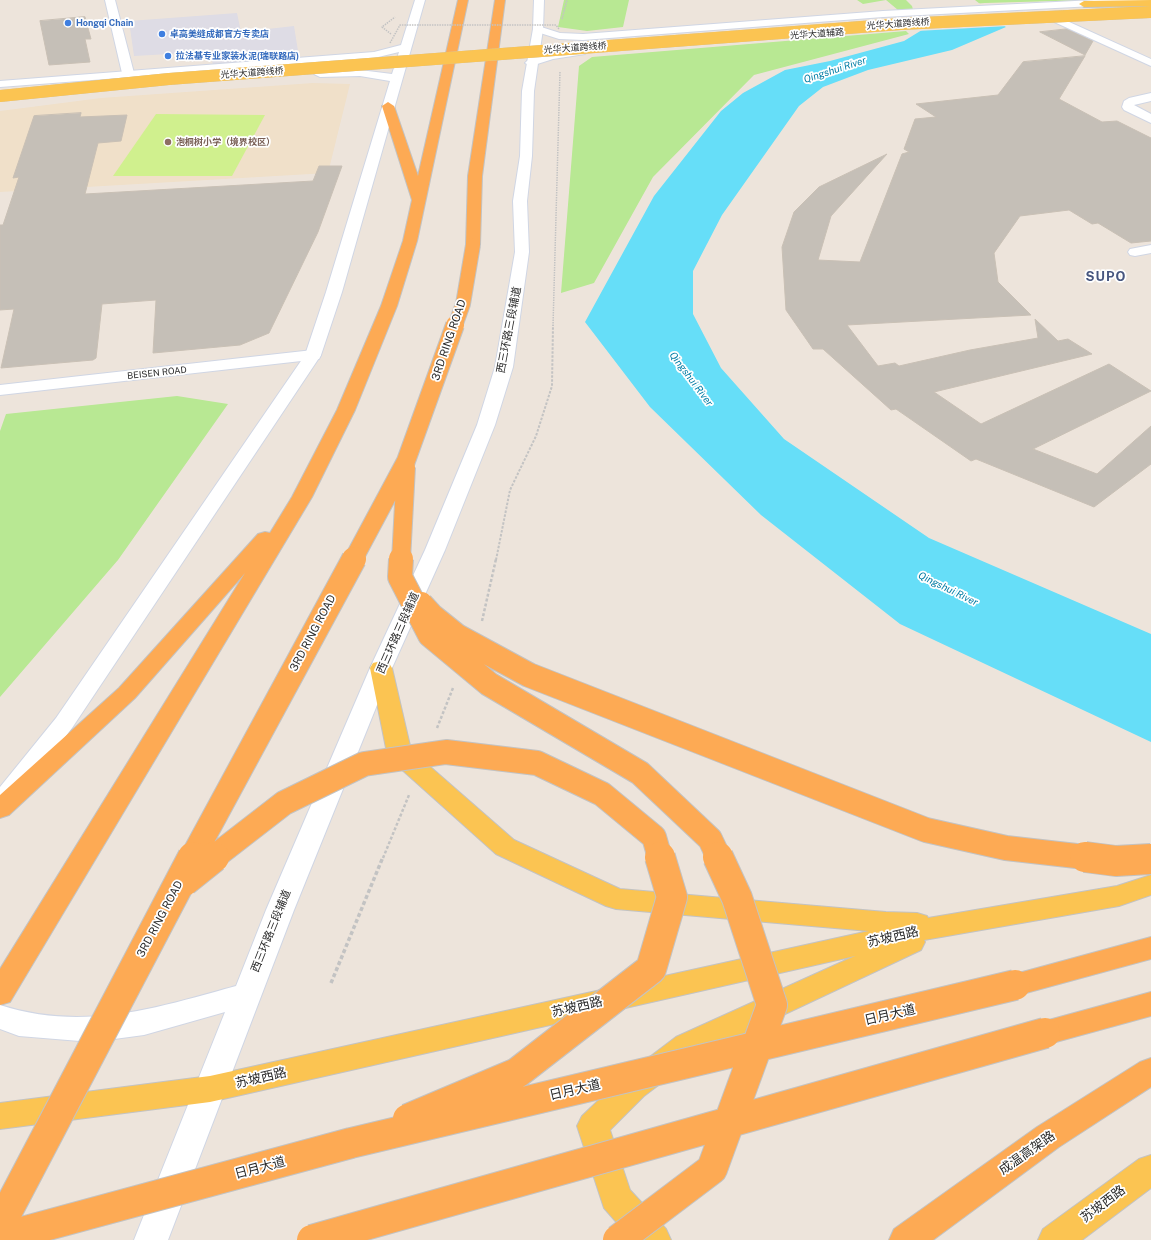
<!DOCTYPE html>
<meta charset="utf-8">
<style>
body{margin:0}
canvas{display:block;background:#ede4db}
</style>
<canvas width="1151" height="1240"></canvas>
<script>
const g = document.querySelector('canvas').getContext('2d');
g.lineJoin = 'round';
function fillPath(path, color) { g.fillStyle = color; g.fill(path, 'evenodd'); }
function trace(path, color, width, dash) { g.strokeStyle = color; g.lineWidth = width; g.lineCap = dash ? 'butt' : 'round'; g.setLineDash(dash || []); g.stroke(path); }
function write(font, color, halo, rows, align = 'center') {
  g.font = font + ' "Public Sans","Noto Sans SC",sans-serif'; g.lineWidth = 3.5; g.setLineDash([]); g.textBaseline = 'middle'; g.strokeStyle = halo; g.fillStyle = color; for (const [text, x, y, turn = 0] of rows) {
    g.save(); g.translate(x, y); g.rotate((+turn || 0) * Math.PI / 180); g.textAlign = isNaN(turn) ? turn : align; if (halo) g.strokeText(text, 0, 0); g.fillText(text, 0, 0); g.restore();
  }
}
fillPath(new Path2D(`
 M237,13L241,32L294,26L299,57L213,64L210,56L187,53L134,56L129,21Z`), '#dedce5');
fillPath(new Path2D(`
 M313,83L350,84L328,173L0,192V111L101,98Z`), '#f0e0c9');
fillPath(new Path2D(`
 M564,0H629L623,27L587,31L558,27Z
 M857,0H1090L985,3L898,10L886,0L863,4Z
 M906,31L909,34L754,75L653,177L594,283L561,293L579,66L592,57Z
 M177,396L228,404L118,560L0,697V431L6,414Z`), '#b8e893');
fillPath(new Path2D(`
 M156,114L265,115L232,176H113Z`), '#d0f08e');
fillPath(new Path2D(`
 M971,0L1006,27L952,50L868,70L823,87L799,106L722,215L693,271V314L721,368L784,439L929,538L1151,634V742L900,624L761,515L650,407L585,322L654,196L721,111L743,93L785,70L830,61L904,41Z`), '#66def8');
fillPath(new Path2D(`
 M906,0H975L1008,26L917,31L919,30L912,6Z`), '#ede4db');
const building = new Path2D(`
 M85,17L91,39H85L90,62L49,65L40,21Z
 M1067,29L1093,41L1085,55L1040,32Z
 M1085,56L1059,99L1102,122L1117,121L1151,138V241L1131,243L1098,223L1092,224L1069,210L1020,216L994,253L998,282L1031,315L847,325L878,366L895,363L899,366L970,350L1038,338L1035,319L1058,341L1068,339L1092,354L934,392L981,424L1109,364L1151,391L1033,449L1097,474L1151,426V464L1094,507L976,459L971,461L896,409L891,410L823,349H813L786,310L782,247L794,212L819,187L887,154L831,216L818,260L860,262L902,154L909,152L904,149L915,119L936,117L916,104L998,95L1023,62Z
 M81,113L80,117L127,115L121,141L98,143L85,194L313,181L319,166H342L318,232L269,333L240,345L153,353L156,300L102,304L96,358L93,360L1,368L14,309L0,310V225H3L19,177L13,178L34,116Z`);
fillPath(building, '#c5bfb7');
trace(building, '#c9c0b5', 1);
const minor = new Path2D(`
 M105,0H115L134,73L132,75H124L122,73Z
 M1056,16L1151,59V66L1052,21L1051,19L1052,17Z
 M1151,93V101L1134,105L1151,114V123L1124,110L1122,107L1124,101L1129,98Z
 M1151,245V253L1135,256L1130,255L1128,252L1130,249Z
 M313,350L319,351L321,355L319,359L0,395V385Z`);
const tertiary = new Path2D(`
 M1094,0H1151V3L883,17L583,40L559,39L534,31L533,29L538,26L560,33L583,34L883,11Z
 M581,49L586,52L585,54L553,59L531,66L525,63L527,61L551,53Z`);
const secondary = new Path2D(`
 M415,0H425L342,292L321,355L72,728L9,811L0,814V787L56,718L305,355L326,292L390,81L360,76L320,77L314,74L320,71L360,70L392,74L399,52L374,58L342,61L0,87V81L374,52L401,45Z
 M534,0H544L543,29L534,91L532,156L527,201L529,252L513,367L495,425L445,550L392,668L294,910L168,1240H134L225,1012L144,1035L92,1042L19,1036L0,1029V1005C83,1032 156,1008 236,986L266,910L370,668L425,550L477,425L495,367L515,252L513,201L520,156L522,91L533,29Z`);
const primary = new Path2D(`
 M1151,0V6L1084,7L1079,4L1084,1Z
 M381,661L389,663L392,668L411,750L514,840L620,889L886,912L917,913L927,916L928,918L1117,886L1151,875V895L1119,906L924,940L925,942L921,950L698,1055L644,1096L610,1130L630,1190L666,1229L671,1240H632L604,1208L577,1126L582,1116L622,1078L676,1037L855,956L210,1102L0,1129V1103L210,1076L869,931L616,909L606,906L496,854L390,759L387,753L370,668L373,663Z
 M1151,1155V1188L1082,1240H1038L1043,1229L1139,1159Z`);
const trunk = new Path2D(`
 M458,0H468L417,241L397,306L355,410L312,497L10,1002L0,1005V969L245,573L135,698L9,815L0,818V795L119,688L258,534L265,532L270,533L292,497L337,410L381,306L403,241L412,200L382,106L388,102L394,106L418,176Z
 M495,0H505L482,176L480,245L478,248H468L466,245L468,176Z
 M1151,937V959L1015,996L1005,993L1000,985L1005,977L1015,974Z
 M1151,992V1016L1045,1045L1034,1042L1030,1033L1034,1024Z
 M1151,1058V1087L1059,1147L933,1240H889L894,1229L1037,1127L1140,1062Z`);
trace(minor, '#d0d6e4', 2);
trace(tertiary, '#d0d6e4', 2);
trace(secondary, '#d0d6e4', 2);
trace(primary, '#c3c3c3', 2);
trace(trunk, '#c3c3c3', 2);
trace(new Path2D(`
 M562,19L567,0
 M391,34L382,27L395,17
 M553,326L560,71`), '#c3c3c3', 1.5, [1.5, 1]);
trace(new Path2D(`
 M496,560L510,490L536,436L552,386L553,325`), '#c3c3c3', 2, [2.5, 1.5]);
trace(new Path2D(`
 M482,621L496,559
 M437,728L453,688
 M383,858L409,795`), '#c3c3c3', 2.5, [3, 2]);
trace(new Path2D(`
 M331,983L383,857`), '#c3c3c3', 3.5, [4, 2.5]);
fillPath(minor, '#fff');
fillPath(tertiary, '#fff');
fillPath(secondary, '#fff');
fillPath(primary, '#fbc452');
fillPath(trunk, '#fdaa54');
const primaryBridge = new Path2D(`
 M0,96L169,79L901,24L1151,12`);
const trunkBridgeFar3 = new Path2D(`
 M455,326L463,304L473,245`);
const trunkBridgeFar2 = new Path2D(`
 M353,560L406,461L455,325
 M401,560L406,467`);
const trunkBridgeFar1 = new Path2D(`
 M401,559L400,577L430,635L489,684L640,773L710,839L719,858
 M421,604L432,616L457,636L529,675L926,830L1006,848L1094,858
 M192,858L354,559
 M213,858L284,803L364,764L446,752L537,763L602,794L654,837L660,858`);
const trunkBridge = new Path2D(`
 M1085,857L1116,861L1151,859
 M184,881L214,857
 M408,1119L517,1073L651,969L672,897L660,857
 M0,1225L193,857
 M0,1238L351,1143L1015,985
 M312,1240L1045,1033
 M618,1240L712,1169L772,1005L737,898L718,857`);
trace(primaryBridge, '#c3c3c3', 12, []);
trace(trunkBridgeFar3, '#c3c3c3', 16, []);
trace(trunkBridgeFar2, '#c3c3c3', 20, []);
trace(trunkBridgeFar1, '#c3c3c3', 26, []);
trace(trunkBridge, '#c3c3c3', 32, []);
trace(new Path2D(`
 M390,43L400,25H556L559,29`), '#c3c3c3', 1.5, [1.5, 1]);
trace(primaryBridge, '#fbc452', 12);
trace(trunkBridgeFar3, '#fdaa54', 14);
trace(trunkBridgeFar2, '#fdaa54', 18);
trace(trunkBridgeFar1, '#fdaa54', 24);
trace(trunkBridge, '#fdaa54', 30);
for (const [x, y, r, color] of [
 [68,23,4,"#3f7fe0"],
 [162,34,4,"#3f7fe0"],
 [168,56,4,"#3f7fe0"],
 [168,142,4,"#8d6e63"]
]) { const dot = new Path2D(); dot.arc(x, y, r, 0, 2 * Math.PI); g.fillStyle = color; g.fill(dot); trace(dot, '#fff', 1.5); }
write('bold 9px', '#366cbe', '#fff', [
 ["Hongqi Chain",76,23],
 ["卓高美缝成都官方专卖店",170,34],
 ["拉法基专业家装水泥(瑞联路店)",176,56]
], 'left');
write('9px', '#2a2a2a', '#fff', [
 ["光华大道跨线桥",898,24,-4],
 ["光华大道辅路",817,34,-4],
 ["光华大道跨线桥",575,48,-4],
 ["光华大道跨线桥",252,73,-4],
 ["BEISEN ROAD",157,373,-6]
]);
write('bold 9px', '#785e54', '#fff', [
 ["泡桐树小学（境界校区）",176,142]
], 'left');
write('italic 10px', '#037da5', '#fff', [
 ["Qingshui River",835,70,-18],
 ["Qingshui River",691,379,53],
 ["Qingshui River",948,589,26]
]);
write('11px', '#2a2a2a', '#fff', [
 ["西三环路三段辅道",509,330,-79],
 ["3RD RING ROAD",449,340,-71],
 ["3RD RING ROAD",313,633,-62],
 ["西三环路三段辅道",398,633,-66],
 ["3RD RING ROAD",160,919,-62],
 ["西三环路三段辅道",271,931,-68]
]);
g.letterSpacing = '1px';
write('bold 13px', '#47567f', '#fff', [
 ["SUPO",1106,277]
]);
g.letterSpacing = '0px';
write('13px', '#2a2a2a', '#fff', [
 ["苏坡西路",893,937,-13],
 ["苏坡西路",577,1007,-13],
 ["日月大道",890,1015,-13],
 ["苏坡西路",261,1078,-13],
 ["日月大道",575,1090,-13],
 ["成温高架路",1027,1153,-35],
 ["日月大道",260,1168,-15],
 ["苏坡西路",1103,1204,-37]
]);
</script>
